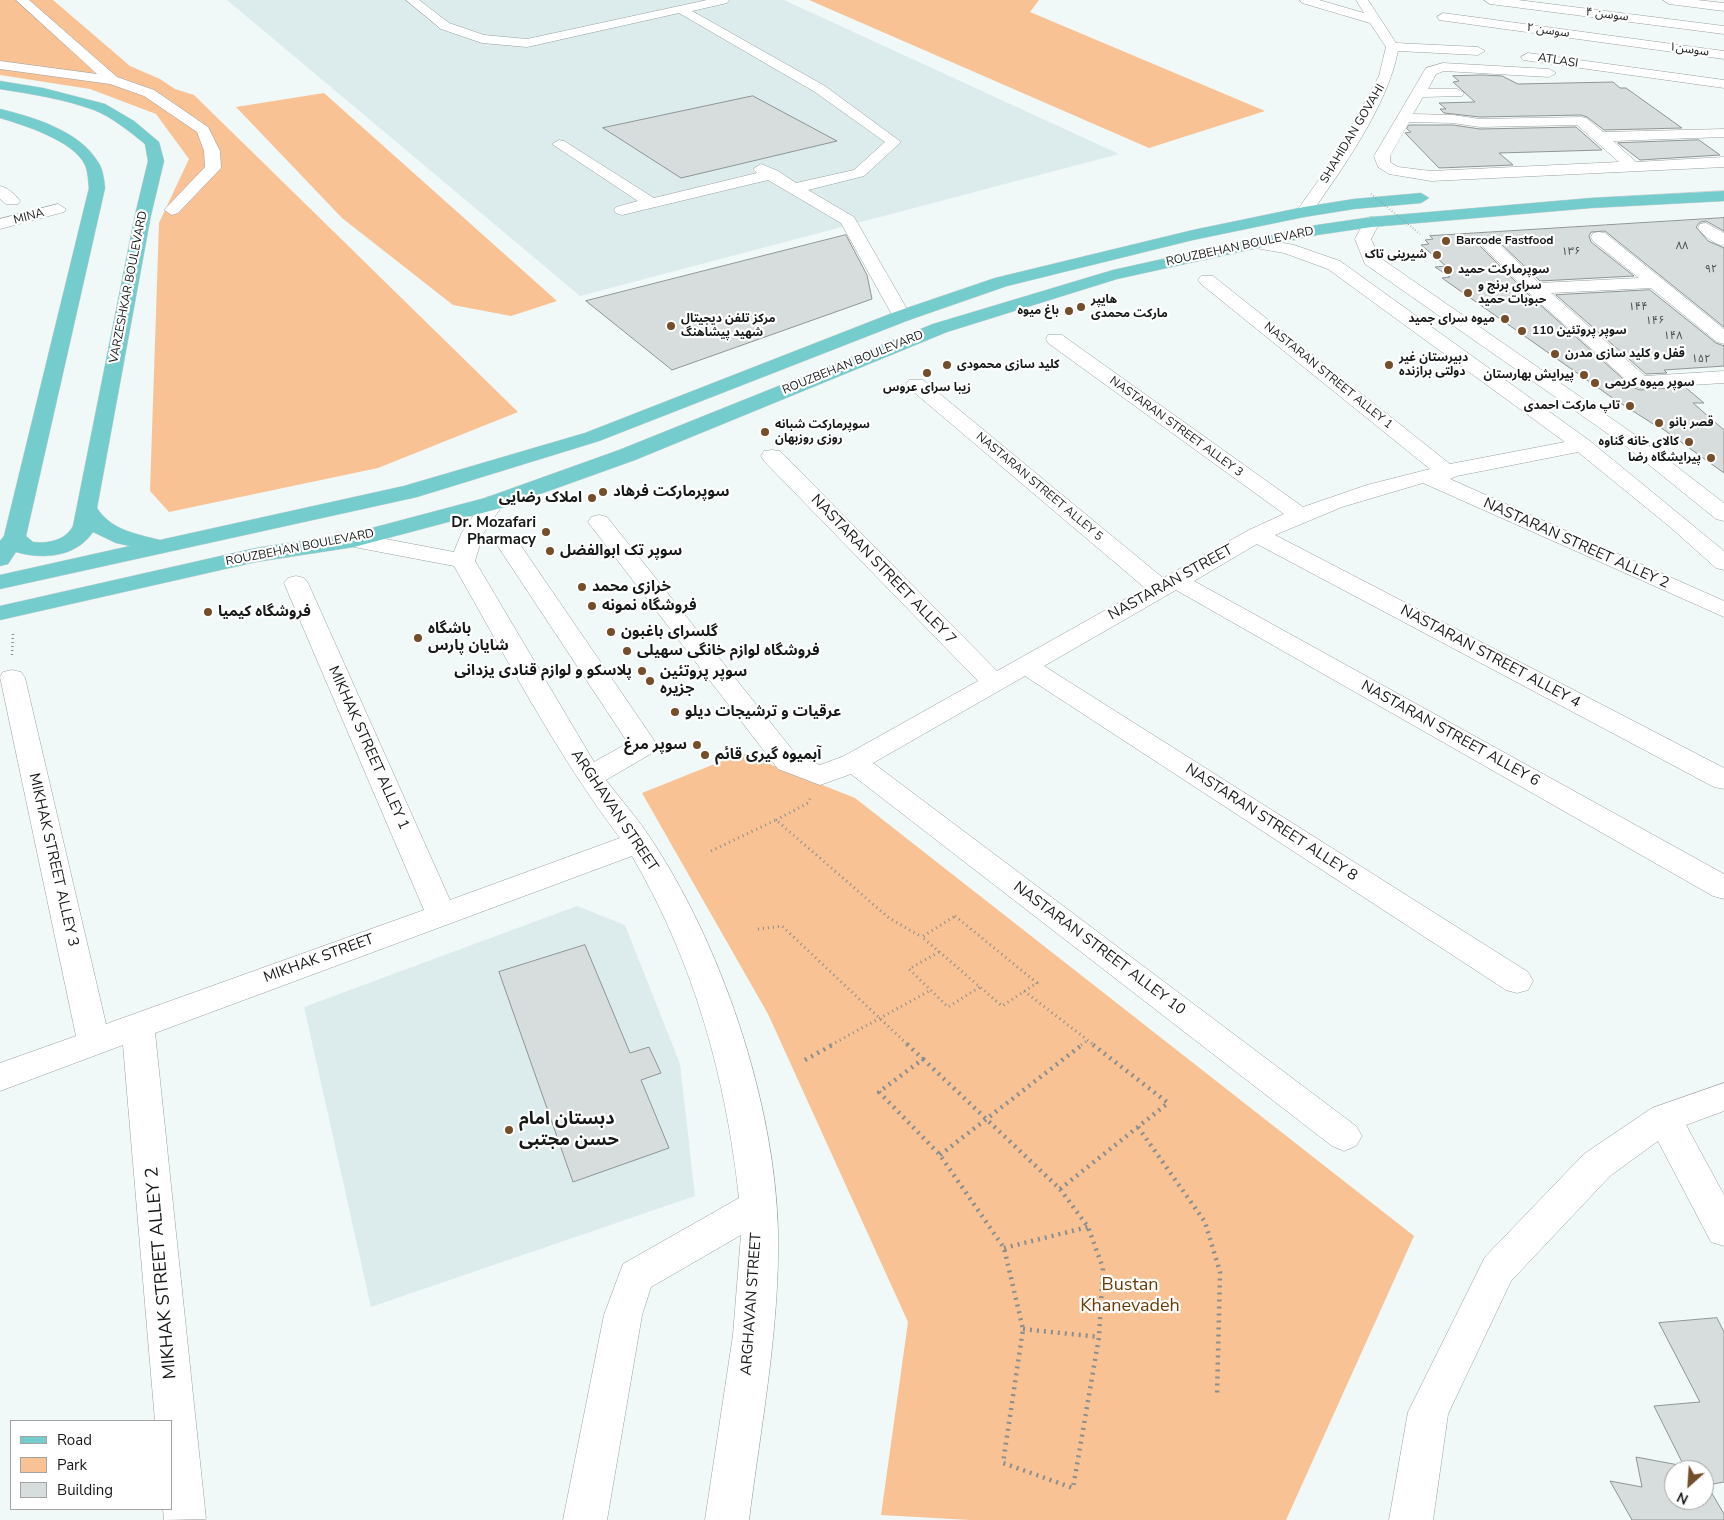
<!DOCTYPE html>
<meta charset="utf-8">
<style>
body{margin:0}
#map{position:relative;width:1724px;height:1520px;overflow:hidden;background:#f1f8f8;font-family:"Nunito Sans",sans-serif}
canvas{display:block}
.legend{position:absolute;left:10px;top:1420px;width:162px;height:90px;box-sizing:border-box;background:#fff;border:1px solid #a2a3a3;margin:0;padding:6px 9px;list-style:none;font-size:15px;color:#171919}
.legend li{display:flex;align-items:center;gap:10px;height:25px}
.legend b{width:25px;border:1px solid #a2a3a3}
.north{position:absolute;left:1664px;top:1460px;width:50px;height:50px;box-sizing:border-box;background:#fff;border:1px solid #a2a3a3;border-radius:50%;rotate:206deg;font-size:14px;font-weight:700;line-height:20px;text-align:center;color:#171919}
.north::after{content:'';display:block;margin:auto;width:18px;height:22px;background:#744d2a;clip-path:polygon(50% 0,100% 100%,50% 72%,0 100%)}
</style>
<div id="map">
<canvas width="1724" height="1520"></canvas>
<ul class="legend">
<li><b style="height:6px;background:#74cccd"></b>Road</li>
<li><b style="height:14px;background:#f8c294"></b>Park</li>
<li><b style="height:14px;background:#d6dddc"></b>Building</li>
</ul>
<div class="north">N</div>
</div>
<script>
const g = document.querySelector('canvas').getContext('2d');
g.lineJoin = 'round';
function fillPath(path, color) { g.fillStyle = color; g.fill(path, 'evenodd'); }
function trace(path, color, width, dash) { g.strokeStyle = color; g.lineWidth = width; g.lineCap = dash ? 'butt' : 'round'; g.setLineDash(dash || []); g.stroke(path); }
function write(font, color, halo, rows, align = 'center') {
  g.font = font + ' "Nunito Sans","Noto Sans Arabic",sans-serif'; g.lineWidth = 4.5; g.setLineDash([]); g.textBaseline = 'middle'; g.strokeStyle = halo; g.fillStyle = color; for (const [text, x, y, turn = 0] of rows) {
    g.save(); g.translate(x, y); g.rotate((+turn || 0) * Math.PI / 180); g.textAlign = isNaN(turn) ? turn : align; if (halo) g.strokeText(text, 0, 0); g.fillText(text, 0, 0); g.restore();
  }
}
fillPath(new Path2D(`
 M227,0H784L1119,154L580,296Z
 M577,906L625,925L680,1064L695,1196L371,1307L304,1007Z`), '#dcecec');
fillPath(new Path2D(`
 M0,0H53L130,66L160,79L175,89L194,95L518,412L378,468L169,512L150,491L159,223L189,159L156,114L90,89L0,75Z
 M809,0H1039L1030,12L1265,111L1149,148Z
 M324,93L557,301L511,316L453,305L342,218L236,107Z
 M742,753L855,798L1414,1236L1286,1520H970L881,1515L908,1322L768,1014L642,793Z`), '#f8c294');
const building = new Path2D(`
 M1483,75L1502,76L1518,84L1613,82L1620,88H1626L1682,128L1604,130L1587,117L1581,115L1480,117L1444,113L1440,109H1446L1439,103L1475,102L1453,82L1459,81L1453,76Z
 M753,96L837,141L681,178L603,128Z
 M1409,125H1453L1480,129L1576,127L1602,150L1499,153L1513,165L1439,168L1405,133L1411,132L1407,129Z
 M1699,140L1720,155L1640,160L1618,143Z
 M1724,218V231L1706,221L1700,222L1696,227L1708,241L1724,248V327L1605,231L1591,232L1589,236L1591,242L1634,276L1540,281L1498,241L1485,240L1480,246L1528,294L1632,387L1640,390L1685,387L1704,403H1693L1724,430V473L1660,427H1658L1614,399L1442,278L1450,277L1435,267L1446,266L1421,245L1429,244L1425,240L1433,239L1430,236Z
 M846,235L867,275L872,299L672,370L586,301Z
 M1650,290L1716,343L1724,346V366L1664,370L1667,373L1646,374L1556,295Z
 M585,945L630,1053L649,1047L661,1073L641,1080L669,1148L573,1182L499,972Z
 M1717,1318L1724,1332V1482L1707,1485L1724,1514V1520H1632L1610,1481L1642,1487L1636,1457L1684,1466L1654,1406L1700,1402L1659,1323ZM1674,1470H1704V1500H1674Z`);
fillPath(building, '#d6dddc');
trace(building, '#8f9595', 1);
const minor = new Path2D(`
 M16,0H29L117,77L154,90L208,127L220,151L221,168L178,213L172,215L164,210L205,167L204,151L197,132L144,96L110,84L0,69V61L97,74Z
 M406,0H419L449,23L484,35L527,39L707,0H729L727,3L692,11L825,86L901,142L864,176L808,190L854,217L911,316L909,320H895L841,223L768,180L622,215L616,213L614,210L616,207L638,201L552,144L559,140L564,141L654,198L757,173L753,169L761,164L778,171L796,183L854,170L885,142L815,92L679,13L527,47L482,43L441,29Z
 M1300,0H1319L1364,13L1356,0H1368L1396,43L1478,47L1485,51L1478,55L1398,51C1387,107 1342,169 1310,215L1304,217L1296,212L1333,160L1379,76L1386,47L1370,23L1302,3Z
 M1484,0H1518L1724,26V34L1490,4Z
 M1663,0H1697L1724,3V11L1669,4Z
 M1443,13L1724,51V59L1439,20L1437,17Z
 M1528,53L1724,80V88L1523,60L1521,57Z
 M1443,63L1549,69L1556,73L1549,77L1444,71L1436,74L1428,89H1457L1464,93L1462,96L1423,97L1413,114L1453,115L1480,119L1581,117L1586,118L1603,132L1724,129V137L1613,141L1636,162L1724,157V167L1431,181L1389,174L1378,167L1374,156L1426,68ZM1409,122L1453,123L1480,127L1577,125L1619,162L1431,171L1398,167L1390,162V156Z
 M0,186C8,188 15,194 20,201L18,204H6L0,199Z
 M58,204L66,209L64,212L0,229V219Z
 M1372,217L1378,218L1380,222L1371,239L1379,257L1641,439L1724,503V521L1716,519L1627,447L1365,264L1355,239L1366,218Z
 M1706,223L1724,233V246C1715,244 1703,236 1698,228L1700,224Z
 M1599,232L1605,233L1724,329V344L1717,342L1651,288L1551,293L1645,376L1724,371V383L1640,388L1633,386L1529,293L1482,246L1485,242H1497L1539,283L1639,278L1593,241L1591,237L1593,233Z
 M1256,238L1294,245L1340,261L1590,441L1724,551V570L1716,568L1670,527L1578,452L1457,476L1450,479L1724,601V617L1423,483L1342,507L1275,535L1724,768V789L1714,787L1257,544L1194,581L1724,874V899L1713,896L1176,590L1044,666L1528,972L1533,981L1528,990L1517,993L1506,990L1025,676L873,763L1356,1126L1362,1136L1356,1146L1344,1151L1332,1146L851,774L820,785L778,769L588,522L591,517L599,515L607,517L798,757L820,765L844,756L978,681L764,461L761,456L764,451L772,450L780,451L997,671L1145,588L909,388L906,384L909,380H923L1163,578L1249,530L1284,514L1048,343L1046,339L1048,335H1062L1303,507L1367,485L1430,469L1201,284L1198,280L1201,276H1213L1450,464L1565,442L1328,269L1284,253L1250,247L1248,243L1250,239Z
 M493,496L501,498L504,503L483,534L475,561L594,762L628,743L497,545L501,540L509,538L517,540L658,746L654,752L606,780C620,799 636,816 649,836C721,943 775,1102 778,1231C780,1327 761,1425 749,1520H705L733,1335L741,1235L651,1287L642,1315L607,1520H563L604,1315L623,1264L739,1198C726,1077 694,962 632,856L155,1033L206,1519L164,1520L163,1509H171V1421H155L123,1045L0,1091V1063L76,1036L0,677L3,672L12,670L21,672L25,678L106,1024L424,910L284,583L288,578L296,576L304,578L308,583L450,900L620,838C556,753 507,659 454,566L354,547L346,545L342,540L346,535L354,533L454,552L461,534L485,498Z
 M1724,1083V1111L1686,1125L1724,1195V1246L1711,1242L1658,1141L1610,1176L1511,1281L1448,1414L1433,1520H1389L1408,1412L1485,1257L1584,1154L1652,1108Z`);
const major = new Path2D(`
 M0,81L43,88L105,104L134,121L159,142L164,161L151,215L97,508C111,530 136,534 160,540L404,486L585,433L895,312L995,278L1193,230L1304,207L1354,199L1421,193L1429,198L1421,203L1354,209L1304,217L1193,240L1007,286L909,320L599,441L417,497L0,589V575L130,546L116,543L93,532C76,557 44,560 16,552L8,564L0,566V541L4,536L89,188C88,180 88,172 85,165C74,141 24,125 0,118V109C33,117 80,131 98,162C103,169 104,179 105,188L26,536L33,542C48,544 66,540 73,526L135,215L148,161L145,144C130,132 112,117 94,110C64,99 31,94 0,89Z
 M1724,191V201L1591,208L1372,227L1317,235L1117,279L947,332L635,460L501,508L354,547L256,562L0,620V606L256,548L353,533L485,498L619,450L933,324L1113,270L1317,225L1372,217L1591,198Z`);
trace(minor, '#9aa0a0', 1);
trace(major, '#d1d1d1', 1);
trace(new Path2D(`
 M12,655L13,634`), '#8a8e8e', 2.5, [1, 3]);
trace(new Path2D(`
 M776,820L808,803L810,799
 M711,851L776,820L889,918L922,937
 M955,916L1037,983L1002,1006L922,937Z
 M758,929L782,926L908,1045
 M939,952L909,969L948,1007L980,987
 M1024,991L1094,1045
 M831,1045L931,990
 M1081,1045L1087,1041`), '#8a8e8e', 3, [1, 4]);
trace(new Path2D(`
 M907,1044L923,1059
 M923,1059L1060,1189L1088,1227L1103,1268L1099,1337L1073,1488L1003,1463L1023,1329L1004,1248L940,1155L879,1092Z
 M805,1060L834,1044
 M1138,1127L1205,1222L1220,1272L1217,1397
 M940,1155L1083,1044
 M1060,1189L1168,1103L1092,1044
 M1004,1248L1088,1227
 M1023,1329L1099,1337`), '#8a8e8e', 4.5, [2, 5]);
fillPath(minor, '#fff');
fillPath(major, '#74cccd');
trace(new Path2D(`
 M1371,194L1420,234`), '#8a8e8e', 2, [0.5, 2.5]);
for (const [x, y, r, color] of [
 [1446,241,5,"#744d2a"],
 [1437,255,5,"#744d2a"],
 [1448,270,5,"#744d2a"],
 [1468,293,5,"#744d2a"],
 [1081,307,5,"#744d2a"],
 [1069,311,5,"#744d2a"],
 [1505,319,5,"#744d2a"],
 [671,326,5,"#744d2a"],
 [1522,331,5,"#744d2a"],
 [1555,354,5,"#744d2a"],
 [947,365,5,"#744d2a"],
 [1389,365,5,"#744d2a"],
 [927,373,5,"#744d2a"],
 [1584,375,5,"#744d2a"],
 [1595,383,5,"#744d2a"],
 [1630,406,5,"#744d2a"],
 [1659,423,5,"#744d2a"],
 [765,432,5,"#744d2a"],
 [1689,442,5,"#744d2a"],
 [1711,458,5,"#744d2a"],
 [603,492,5,"#744d2a"],
 [592,498,5,"#744d2a"],
 [546,532,5,"#744d2a"],
 [550,551,5,"#744d2a"],
 [582,587,5,"#744d2a"],
 [592,606,5,"#744d2a"],
 [208,612,5,"#744d2a"],
 [611,632,5,"#744d2a"],
 [418,638,5,"#744d2a"],
 [627,651,5,"#744d2a"],
 [642,671,5,"#744d2a"],
 [650,681,5,"#744d2a"],
 [675,712,5,"#744d2a"],
 [697,745,5,"#744d2a"],
 [705,755,5,"#744d2a"],
 [509,1130,5,"#744d2a"]
]) { const dot = new Path2D(); dot.arc(x, y, r, 0, 2 * Math.PI); g.fillStyle = color; g.fill(dot); trace(dot, '#fff', 2); }
write('11px', '#474a4a', null, [
 ["۸۸",1682,246],
 ["۱۳۶",1571,252],
 ["۹۲",1711,269],
 ["۱۴۴",1638,307],
 ["۱۴۶",1655,321],
 ["۱۴۸",1673,336],
 ["۱۵۲",1701,359]
]);
write('12px', '#171919', '#fff', [
 ["سوسن ۴",1607,15,7],
 ["سوسن ۲",1548,31,8],
 ["سوسن۱",1689,50,8],
 ["ATLASI",1558,61,9],
 ["SHAHIDAN GOVAHI",1353,134,-59],
 ["MINA",29,217,-15],
 ["ROUZBEHAN BOULEVARD",1240,247,-12],
 ["VARZESHKAR BOULEVARD",129,287,-79],
 ["ROUZBEHAN BOULEVARD",853,363,-22],
 ["NASTARAN STREET ALLEY 1",1328,376,39],
 ["NASTARAN STREET ALLEY 3",1176,427,36],
 ["NASTARAN STREET ALLEY 5",1039,487,40],
 ["ROUZBEHAN BOULEVARD",300,548,-11]
]);
write('bold 12px', '#171919', '#fff', [
 ["Barcode Fastfood",1456,241],
 ["شیرینی تاک",1427,255,"right"],
 ["سوپرمارکت حمید",1458,270],
 ["سرای برنج و",1478,286],
 ["حبوبات حمید",1478,300],
 ["هایپر",1091,300],
 ["مارکت محمدی",1091,314],
 ["باغ میوه",1059,311,"right"],
 ["مرکز تلفن دیجیتال",681,319],
 ["شهید پیشاهنگ",681,333],
 ["میوه سرای جمید",1495,319,"right"],
 ["سوپر پروتئین 110",1532,331],
 ["قفل و کلید سازی مدرن",1565,354],
 ["دبیرستان غیر",1399,358],
 ["دولتی برازنده",1399,372],
 ["کلید سازی محمودی",957,365],
 ["پیرایش بهارستان",1574,375,"right"],
 ["سوپر میوه کریمی",1605,383],
 ["زیبا سرای عروس",927,388,"center"],
 ["تاپ مارکت احمدی",1620,406,"right"],
 ["قصر بانو",1669,423],
 ["سوپرمارکت شبانه",775,425],
 ["روزی روزبهان",775,439],
 ["کالای خانه گناوه",1679,442,"right"],
 ["پیرایشگاه رضا",1701,458,"right"]
], 'left');
write('bold 15px', '#171919', '#fff', [
 ["سوپرمارکت فرهاد",613,492],
 ["املاک رضایی",582,498,"right"],
 ["Dr. Mozafari",536,523,"right"],
 ["Pharmacy",536,540,"right"],
 ["سوپر تک ابوالفضل",560,551],
 ["خرازی محمد",592,587],
 ["فروشگاه نمونه",602,606],
 ["فروشگاه کیمیا",218,612],
 ["باشگاه",428,629],
 ["شایان پارس",428,646],
 ["گلسرای باغبون",621,632],
 ["فروشگاه لوازم خانگی سهیلی",637,651],
 ["پلاسکو و لوازم قنادی یزدانی",632,671,"right"],
 ["سوپر پروتئین",660,672],
 ["جزیره",660,689],
 ["عرقیات و ترشیجات دیلو",685,712],
 ["سوپر مرغ",687,745,"right"],
 ["آبمیوه گیری قائم",715,755]
], 'left');
write('15px', '#171919', '#fff', [
 ["NASTARAN STREET ALLEY 2",1576,544,24],
 ["NASTARAN STREET ALLEY 7",883,570,46],
 ["NASTARAN STREET",1171,583,-29],
 ["NASTARAN STREET ALLEY 4",1490,657,28],
 ["NASTARAN STREET ALLEY 6",1450,734,29],
 ["MIKHAK STREET ALLEY 1",368,748,66],
 ["ARGHAVAN STREET",614,811,56],
 ["NASTARAN STREET ALLEY 8",1271,823,33],
 ["MIKHAK STREET ALLEY 3",53,860,77],
 ["NASTARAN STREET ALLEY 10",1099,949,37],
 ["MIKHAK STREET",319,959,-20],
 ["ARGHAVAN STREET",752,1304,-86]
]);
write('bold 18px', '#171919', '#fff', [
 ["دبستان امام",519,1120],
 ["حسن مجتبی",519,1141]
], 'left');
write('18px', '#171919', '#fff', [
 ["MIKHAK STREET ALLEY 2",162,1273,-95]
]);
write('18px', '#6a3b04', '#fff', [
 ["Bustan",1130,1286],
 ["Khanevadeh",1130,1307]
]);
</script>
